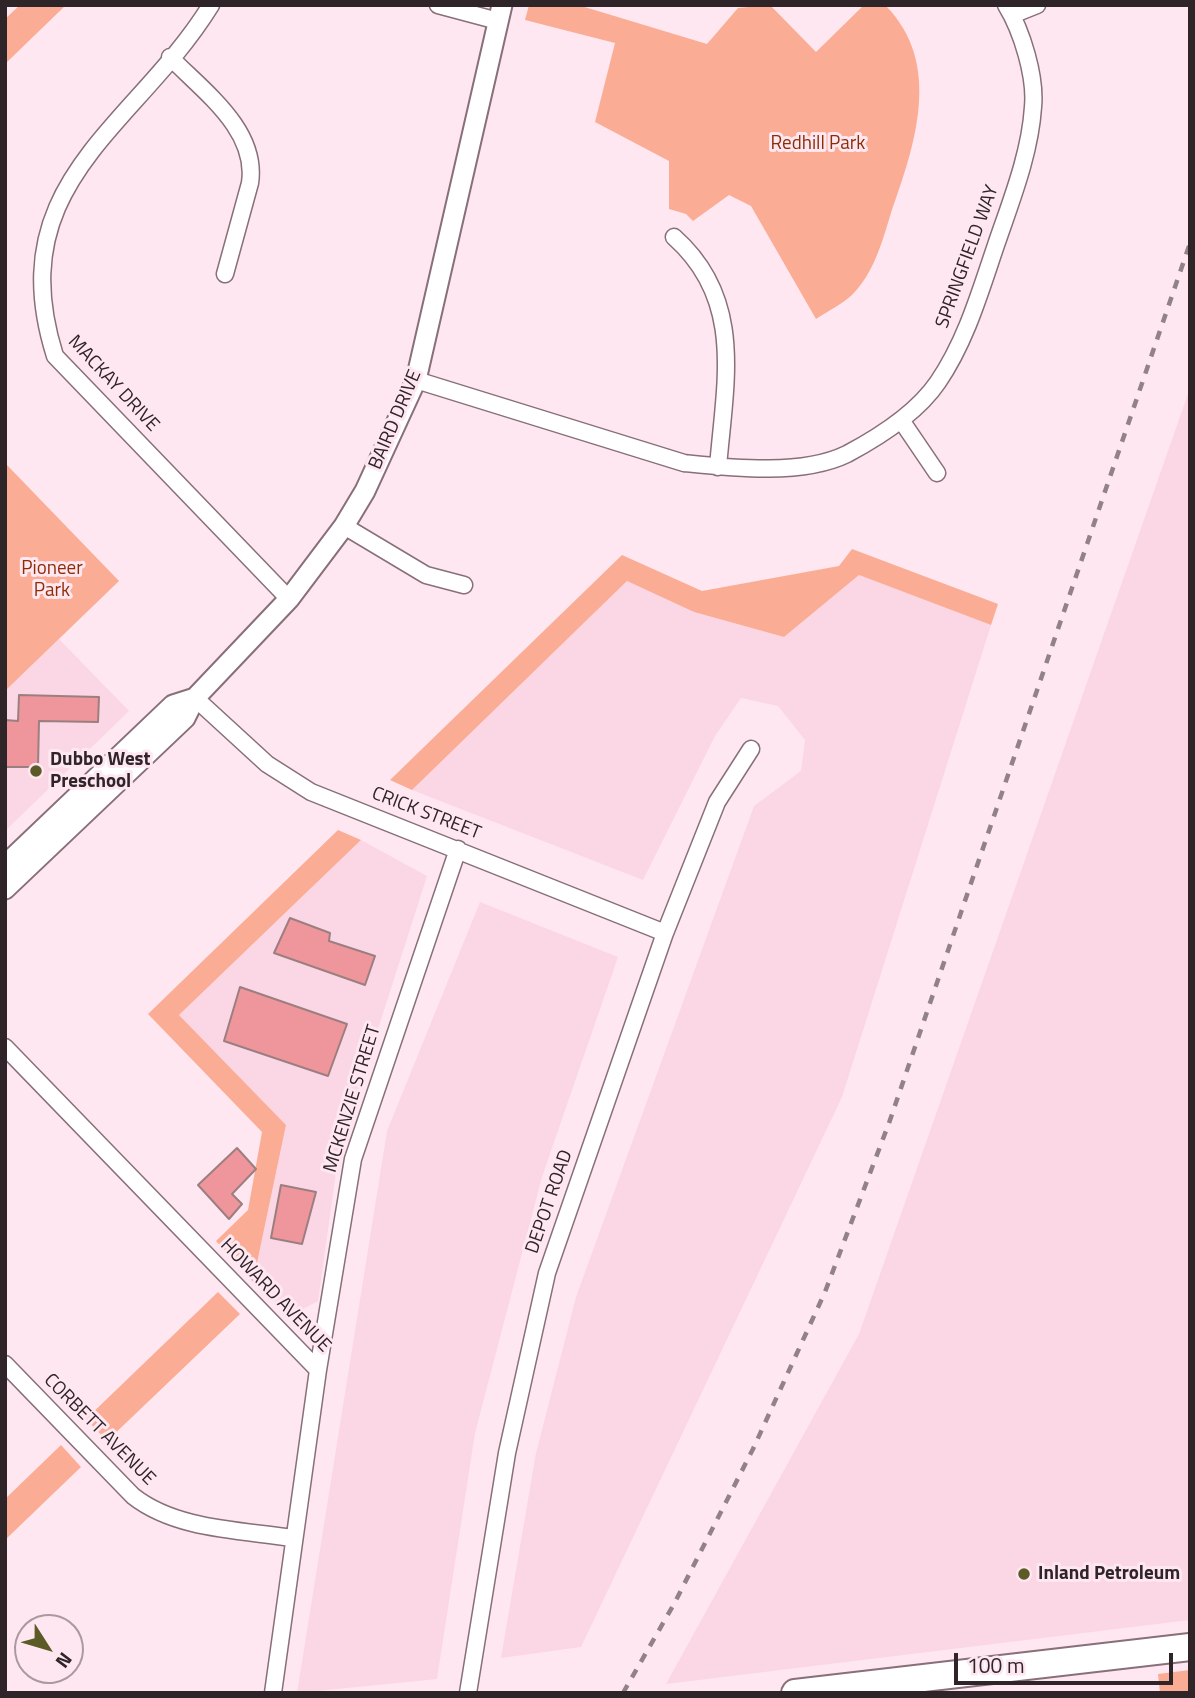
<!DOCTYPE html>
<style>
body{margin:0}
#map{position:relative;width:1195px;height:1698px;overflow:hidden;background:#fee7f0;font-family:"Titillium Web",sans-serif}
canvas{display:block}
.frame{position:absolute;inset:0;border:7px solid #2f2428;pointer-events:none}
.north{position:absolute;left:14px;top:1614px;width:70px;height:70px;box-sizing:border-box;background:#fee7f0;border:2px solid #ab99a0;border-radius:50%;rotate:127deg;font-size:19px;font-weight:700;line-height:28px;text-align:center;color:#2f2428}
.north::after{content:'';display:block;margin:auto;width:24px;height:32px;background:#5c5b28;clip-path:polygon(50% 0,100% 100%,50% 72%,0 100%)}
.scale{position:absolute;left:954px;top:1653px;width:219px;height:32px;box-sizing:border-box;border:4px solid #2f2428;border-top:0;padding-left:9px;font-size:21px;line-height:24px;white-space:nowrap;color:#2f2428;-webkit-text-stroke:5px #fee7f0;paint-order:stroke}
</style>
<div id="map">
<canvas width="1195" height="1698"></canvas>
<div class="frame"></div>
<div class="north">N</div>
<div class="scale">100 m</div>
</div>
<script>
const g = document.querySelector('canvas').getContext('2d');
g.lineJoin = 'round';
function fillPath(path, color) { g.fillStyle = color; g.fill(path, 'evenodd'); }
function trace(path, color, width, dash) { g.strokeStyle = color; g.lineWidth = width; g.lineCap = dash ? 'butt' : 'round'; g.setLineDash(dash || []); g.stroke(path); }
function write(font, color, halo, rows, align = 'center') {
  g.font = font + ' "Titillium Web",sans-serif'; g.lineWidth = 6; g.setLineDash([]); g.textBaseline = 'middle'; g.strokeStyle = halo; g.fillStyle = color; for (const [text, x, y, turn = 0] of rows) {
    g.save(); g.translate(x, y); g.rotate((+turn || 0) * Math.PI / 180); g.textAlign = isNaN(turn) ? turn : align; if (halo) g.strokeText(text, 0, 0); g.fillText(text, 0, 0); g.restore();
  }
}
fillPath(new Path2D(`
 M1190,388V1620L666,1684L859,1334Z
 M859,575L991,625L842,1097L581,1647L501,1658L536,1453L576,1297L754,806L801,771L805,740L778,706L741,698L715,736L643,880L412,790L627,581L694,612L784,637Z
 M59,639L129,711L5,831V691Z
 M361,840L427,876L339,1151L318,1301L290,1316L253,1282L286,1125L179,1015Z
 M480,902L618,957L542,1177L475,1433L437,1679L297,1693L387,1131Z`), '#fbd6e5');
fillPath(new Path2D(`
 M20,5H66L5,64V19Z
 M529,5H578L707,44L738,8L770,5L816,52L864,5H885C944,64 914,147 891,213C882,242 874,273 852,295C842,304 828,311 816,319L751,206L729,195L693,221L686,214L669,209V161L595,122L615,43L525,20Z
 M5,463L119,581L5,691Z
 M852,549L998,604L991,625L859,575L784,637L694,612L627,581L412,790L390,780L622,555L702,591L839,566Z
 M338,830L361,840L179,1015L286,1125L253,1282L216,1241L248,1210L262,1132L148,1014Z
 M218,1292L240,1314L107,1441L86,1419Z
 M61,1445L81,1467L5,1540V1499Z
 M1190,1670V1691L1160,1693L1158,1674Z`), '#faad94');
const building = new Path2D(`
 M19,695L99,697L98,722L39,721L38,767H6L5,720L18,721Z
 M290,918L330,933L329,941L375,956L365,985L274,953Z
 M240,987L347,1024L328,1076L224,1041Z
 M237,1148L256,1169L232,1194L242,1204L229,1219L198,1185Z
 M281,1185L316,1192L302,1244L271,1238Z`);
fillPath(building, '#ef969c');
trace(building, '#9b7f80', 2);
const minor = new Path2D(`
 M211,5C135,128 0,182 55,356L289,599
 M438,5L498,21
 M1012,15L1037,5
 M170,57C204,92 258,130 250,183L225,274
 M674,237C745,300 725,382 718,467
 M416,380L684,463C732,468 802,476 847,454C879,437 917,413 938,382C966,341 980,292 996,245C1011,201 1030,154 1033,107C1036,77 1022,31 1006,5
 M901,420L937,473
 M344,526L426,575L464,585
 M195,698L267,764L311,792L665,933
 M5,1047L318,1370L273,1693
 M5,1364L133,1496C176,1530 241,1530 293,1538
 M318,1370L353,1159L458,849
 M468,1693L507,1453L547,1273L665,933L717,802L751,749`);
const tertiary = new Path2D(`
 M5,865L173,705L195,698
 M5,889L185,718L195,698L289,599L344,526L365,491L416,380L502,5`);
const trunk = new Path2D(`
 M795,1693L1190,1647`);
trace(minor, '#886f79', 19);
trace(tertiary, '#886f79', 23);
trace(trunk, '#886f79', 30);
trace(minor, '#fff', 16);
trace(tertiary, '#fff', 19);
trace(trunk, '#fff', 26);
trace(new Path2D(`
 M623,1693L674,1604L753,1449L825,1292L889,1123L1190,243`), '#928188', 4.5, [9, 9]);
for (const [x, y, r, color] of [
 [36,771,7,"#5c5b28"],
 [1024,1574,7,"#5c5b28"]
]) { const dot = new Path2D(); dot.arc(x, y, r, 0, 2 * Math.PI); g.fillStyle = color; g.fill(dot); trace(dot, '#fee7f0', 2.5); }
write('19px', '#8d2d05', '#fee7f0', [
 ["Redhill Park",818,144],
 ["Pioneer",52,569],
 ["Park",52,591]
]);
write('19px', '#2f2428', '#fee7f0', [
 ["SPRINGFIELD WAY",968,257,-70],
 ["MACKAY DRIVE",113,384,47],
 ["BAIRD DRIVE",396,420,-67],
 ["CRICK STREET",426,814,21],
 ["MCKENZIE STREET",353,1099,-73],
 ["DEPOT ROAD",550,1202,-71],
 ["HOWARD AVENUE",275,1296,46],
 ["CORBETT AVENUE",99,1430,45]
]);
write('bold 19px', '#2f2428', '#fee7f0', [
 ["Dubbo West",50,760],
 ["Preschool",50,782],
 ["Inland Petroleum",1038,1574]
], 'left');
</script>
